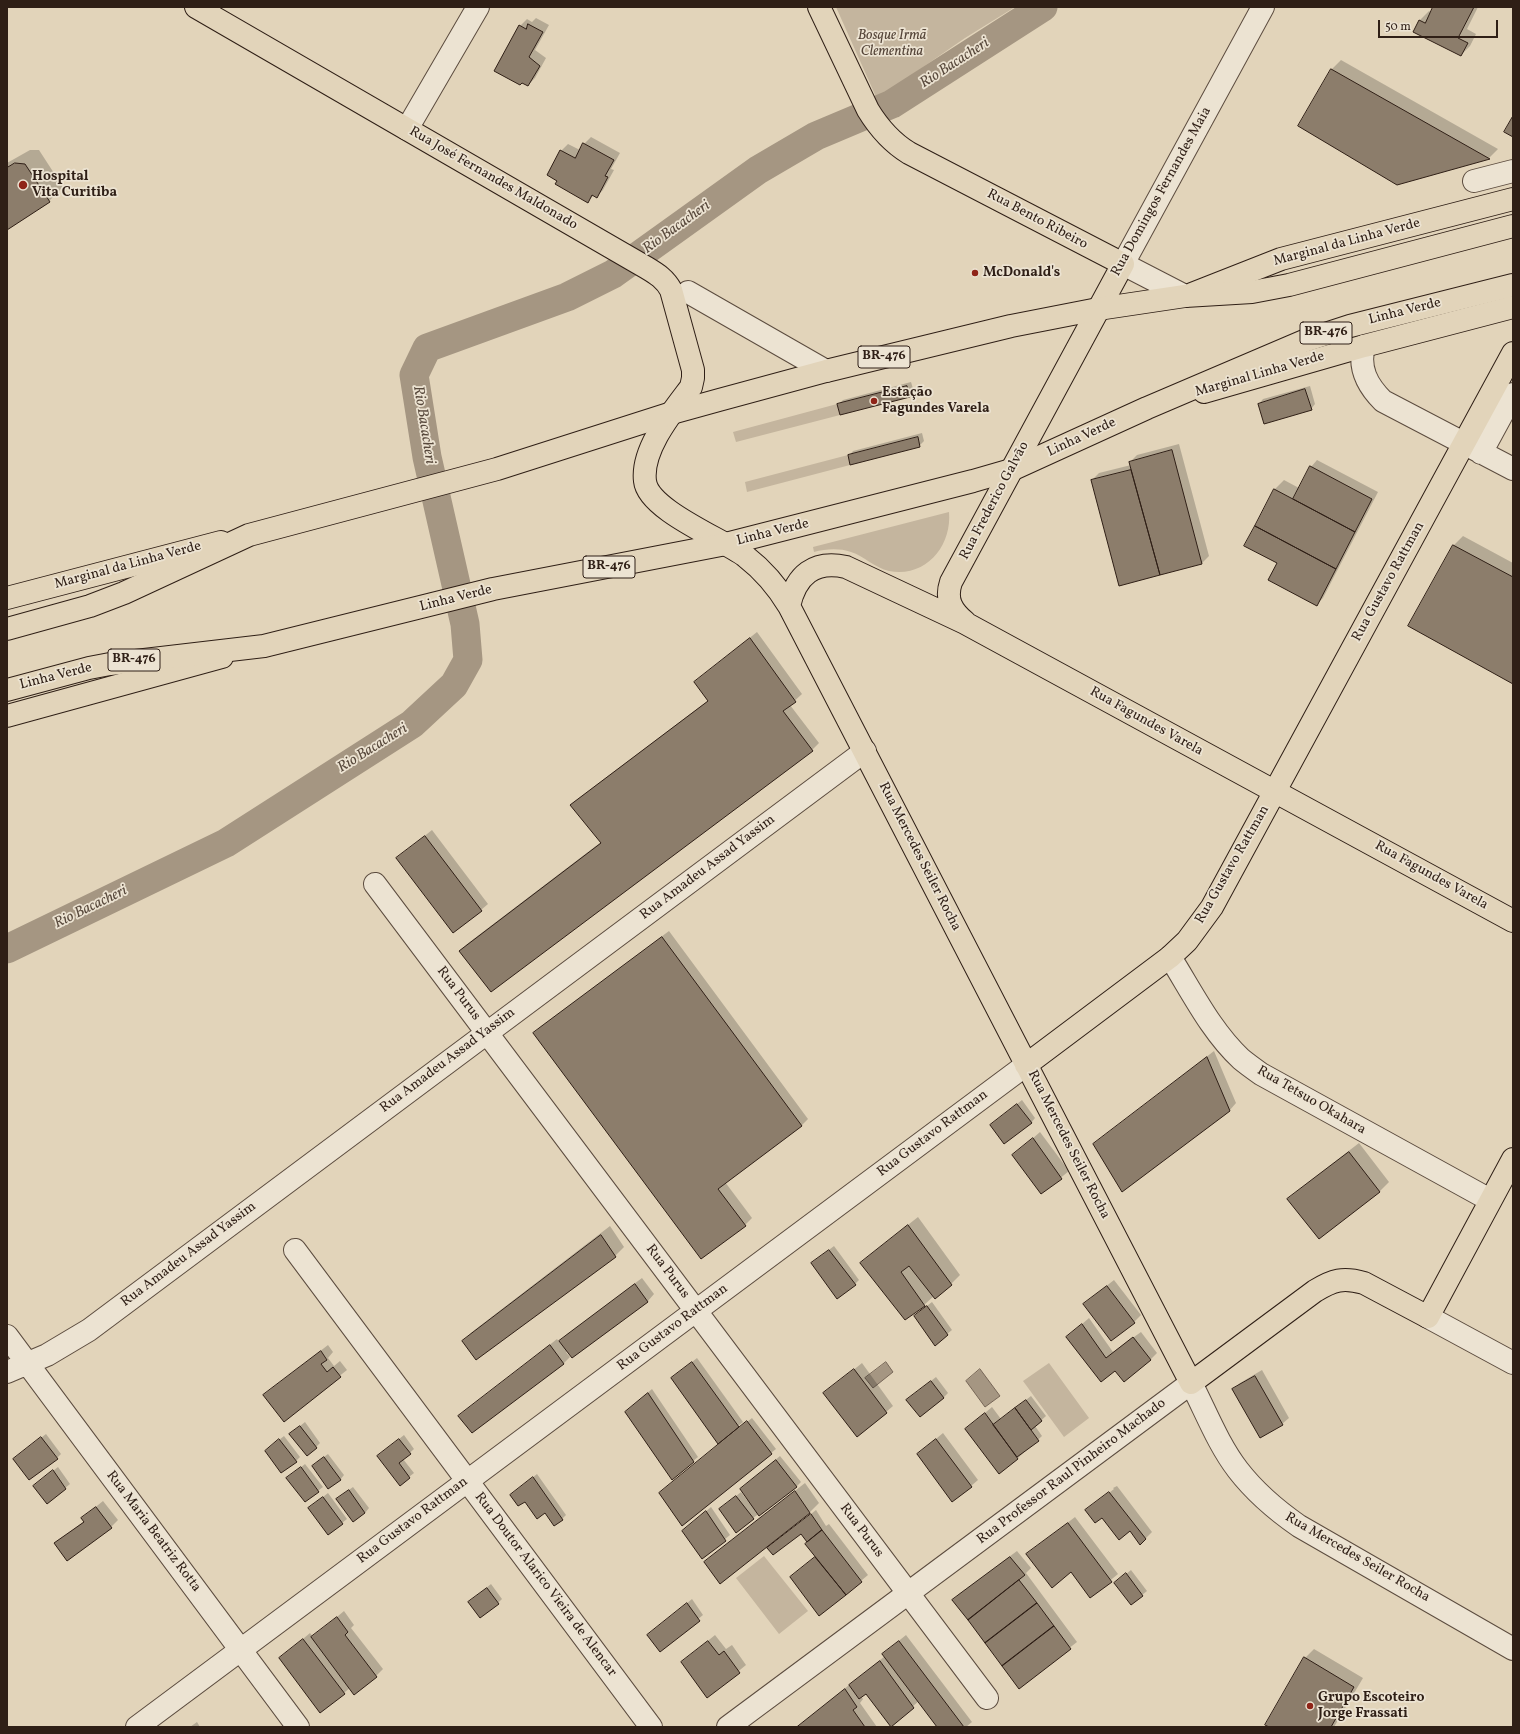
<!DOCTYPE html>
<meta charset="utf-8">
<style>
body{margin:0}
#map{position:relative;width:1520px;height:1734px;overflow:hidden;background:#e2d4ba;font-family:Vollkorn,serif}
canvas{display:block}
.frame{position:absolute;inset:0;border:8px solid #2f1f16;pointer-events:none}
.scale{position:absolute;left:1378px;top:20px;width:120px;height:18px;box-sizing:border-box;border:2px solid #2f1f16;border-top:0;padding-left:5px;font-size:12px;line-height:14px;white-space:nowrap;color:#2f1f16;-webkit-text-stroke:3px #ece3d2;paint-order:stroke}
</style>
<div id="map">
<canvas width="1520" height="1734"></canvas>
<div class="frame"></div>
<div class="scale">50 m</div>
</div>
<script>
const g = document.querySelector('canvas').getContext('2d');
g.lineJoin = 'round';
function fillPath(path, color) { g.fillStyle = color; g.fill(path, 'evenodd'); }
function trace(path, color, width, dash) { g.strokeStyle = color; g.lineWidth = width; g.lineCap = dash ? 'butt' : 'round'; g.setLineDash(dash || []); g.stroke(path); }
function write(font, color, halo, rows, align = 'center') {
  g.font = font + ' Vollkorn,serif'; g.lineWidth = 3.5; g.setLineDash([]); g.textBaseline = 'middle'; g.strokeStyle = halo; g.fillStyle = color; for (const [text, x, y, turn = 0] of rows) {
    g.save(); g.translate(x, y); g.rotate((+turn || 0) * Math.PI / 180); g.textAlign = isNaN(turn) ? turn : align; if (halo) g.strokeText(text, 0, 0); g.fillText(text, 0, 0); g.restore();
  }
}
fillPath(new Path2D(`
 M836,7H1015L965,38L877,99Z
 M837,404L840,415L736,442L733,432Z
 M848,455L850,465L747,492L745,482Z
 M949,512C952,546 926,578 889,571C875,568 864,556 851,552C839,548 826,549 814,552L813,547Z
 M1049,1363L1089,1418L1064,1437L1023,1381Z
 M764,1556L808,1611L779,1634L736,1578Z`), '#c4b59e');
const water = new Path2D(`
 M886,1362L893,1372L873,1388L865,1378Z
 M980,1369L1000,1396L985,1407L966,1381Z`);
fillPath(water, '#a59682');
trace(water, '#766657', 1);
fillPath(new Path2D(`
 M1434,7H1478L1467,29L1476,34L1470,46L1461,55L1414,32L1420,20L1429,11L1431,12Z
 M536,18L549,25L535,50L546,58L535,78L528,85L522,82L520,26L527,19L532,22Z
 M1341,60L1498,149L1489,158L1397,184L1299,126L1332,69Z
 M591,137L620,153L611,169L614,170L603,190L597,196L594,195L588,201L548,175L561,151L568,144L580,150L584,144Z
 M30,150H39L63,187L49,201L7,229V163Z
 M911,382L914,392L909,396L838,405L843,400Z
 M1310,386L1315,404L1311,409L1259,404L1263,399Z
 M922,433L924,441L919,446L849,456L853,451Z
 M1179,444L1209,556L1202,563L1120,584L1092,480L1099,473L1131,465L1130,462L1137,455Z
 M1317,460L1378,492L1323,598L1316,605L1278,562L1246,545L1275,489L1284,480L1299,488L1311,467Z
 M1463,536L1513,563V683L1409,625L1454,545Z
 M757,632L802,694L790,705L819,743L812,750L491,990L461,951L467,944L601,842L571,805L578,799L709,700L702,676Z
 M432,830L488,904L481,910L397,858Z
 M669,931L808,1119L802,1125L725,1182L752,1218L745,1225L534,1033L541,1026Z
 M1214,1051L1236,1103L1230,1110L1094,1144Z
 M1022,1100L1035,1118L1031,1123L996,1121Z
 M1040,1132L1069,1171L1042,1193L1014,1155Z
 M1359,1143L1389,1182L1380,1191L1289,1199L1298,1190Z
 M918,1217L960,1275L951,1284L934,1296L924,1305L905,1319L862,1263L871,1254Z
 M610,1226L624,1247L615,1256L463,1341L472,1332Z
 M834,1246L859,1280L855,1284L817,1259Z
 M642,1278L654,1294L648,1301L573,1357L568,1351L566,1352L570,1357L563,1364L460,1416L557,1339L559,1342L567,1334Z
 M1114,1280L1141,1315L1134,1322L1091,1298Z
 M932,1302L952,1330L935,1344L919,1312Z
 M1089,1318L1113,1352L1141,1332L1157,1353L1150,1360L1115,1369L1074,1331Z
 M328,1345L333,1352L328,1358L334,1366L340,1361L347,1370L284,1420L271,1389Z
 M697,1358L743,1422L718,1442L677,1374Z
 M862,1363L893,1406L886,1412L825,1393Z
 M1262,1370L1289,1418L1282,1424L1233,1389L1240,1383Z
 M936,1377L948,1393L943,1398L907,1400Z
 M652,1389L698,1457L672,1478L630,1408Z
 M1031,1396L1046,1416L1035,1426L1042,1436L1018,1458L966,1429L992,1407L1001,1419Z
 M752,1418L776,1449L771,1453L660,1493Z
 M305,1422L320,1443L316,1447L290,1434Z
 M943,1433L978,1480L971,1486L925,1448Z
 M46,1434L61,1454L57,1458L19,1455Z
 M404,1435L414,1449L403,1459L414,1473L400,1484L383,1452Z
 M284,1436L300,1457L296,1461L270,1447Z
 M328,1454L344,1475L340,1480L317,1462Z
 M780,1456L801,1482L797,1486L753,1518L720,1509L741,1492L747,1500L748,1499L745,1485Z
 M305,1464L323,1487L305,1501L288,1478Z
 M58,1467L70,1484L47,1503L34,1486Z
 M537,1474L566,1515L562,1519L511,1495Z
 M805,1483L819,1503L810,1512L720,1583L706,1562L715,1553Z
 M1117,1486L1152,1532L1140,1544L1130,1530L1087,1510L1114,1489L1113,1488Z
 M353,1487L369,1508L365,1513L342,1495Z
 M328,1493L347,1519L328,1534L309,1508Z
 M103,1501L118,1520L111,1527L56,1543L84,1521L82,1518Z
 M711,1507L730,1535L702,1558L688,1527Z
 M816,1510L826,1526L829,1524L868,1575L820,1615L791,1577L816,1556L808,1541L801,1532L773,1544Z
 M1075,1517L1118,1574L1090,1597L1071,1571L1027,1554Z
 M1017,1551L1031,1568L1026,1573L1077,1642L1019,1687L953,1600L960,1593Z
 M1131,1570L1147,1591L1142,1595L1120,1579Z
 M491,1584L502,1599L498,1603L469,1602Z
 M692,1599L703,1615L660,1651L653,1631Z
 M344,1611L354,1625L351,1628L383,1669L376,1676L350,1688L320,1712L280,1658L310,1633L313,1637Z
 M715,1635L726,1649L732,1645L746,1665L707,1697L682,1662Z
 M906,1635L972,1722L966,1727H939L919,1701L891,1725L866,1693L861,1696L863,1699L860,1703L877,1727H797L885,1656L890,1648Z
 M1314,1649L1363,1678L1334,1727H1271L1305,1658Z
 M197,1722L200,1727H190Z`), '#0003');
trace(new Path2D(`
 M7,949L226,843L412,724L454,685L468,660L465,624L427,457L414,375L427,348L567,297L613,274L758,170L816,136L892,104L1043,7`), '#a59682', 29);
const building = new Path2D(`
 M1433,7H1474L1458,38L1468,43L1461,56L1413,32L1419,20L1425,23Z
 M528,24L543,32L529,57L540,66L528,86L522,83L520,85L494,71L519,25L526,29Z
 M1331,69L1490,159L1397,185L1298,126Z
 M1513,116V137L1504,132Z
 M583,143L614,160L605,176L608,177L597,198L592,195L588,203L555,184L557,181L547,175L560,150L575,158Z
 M15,163L25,164L50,202L7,230V168Z
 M907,386L910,397L840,415L837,404Z
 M1305,389L1312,410L1264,424L1258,404Z
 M918,437L920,447L850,465L848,455Z
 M1172,450L1202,564L1160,575L1129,462Z
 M1310,466L1372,499L1355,532L1293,499Z
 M1131,470L1160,575L1119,586L1091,480Z
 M1274,489L1355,532L1336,569L1255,526Z
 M1255,526L1336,569L1317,606L1268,580L1277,563L1244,546Z
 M1453,545L1513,577V684L1408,626Z
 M750,638L796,702L783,711L813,751L491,992L459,951L601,843L570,805L708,701L694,682Z
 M425,836L482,911L453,933L396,858Z
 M662,937L802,1126L718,1189L746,1226L701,1259L533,1033Z
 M1207,1057L1230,1111L1122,1192L1093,1144Z
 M1017,1104L1032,1123L1004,1144L990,1125Z
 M1033,1138L1062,1179L1041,1194L1012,1155Z
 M1349,1152L1380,1192L1319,1239L1287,1199Z
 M908,1225L952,1285L935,1299L909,1266L901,1272L925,1306L905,1320L860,1263Z
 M601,1235L616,1257L476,1360L462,1341Z
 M829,1250L856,1285L837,1299L811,1263Z
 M635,1284L648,1302L572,1358L559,1341Z
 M1107,1286L1135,1323L1111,1341L1083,1304Z
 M927,1306L948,1335L935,1346L914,1316Z
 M1082,1324L1106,1358L1133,1337L1151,1360L1124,1382L1115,1371L1101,1382L1066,1337Z
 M550,1345L564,1364L472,1433L458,1416Z
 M321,1351L327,1360L321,1364L327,1372L333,1367L341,1377L284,1422L263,1395Z
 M692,1362L739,1427L718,1444L671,1378Z
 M854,1369L887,1413L857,1437L823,1393Z
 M1255,1376L1283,1425L1260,1438L1232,1389Z
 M931,1381L944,1398L920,1417L906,1400Z
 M648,1393L694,1462L672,1480L625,1412Z
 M1026,1400L1042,1421L1031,1430L1015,1408Z
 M1015,1408L1039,1441L1017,1457L993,1425Z
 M985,1413L1018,1459L999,1474L965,1429Z
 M747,1421L772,1454L682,1526L659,1493Z
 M300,1426L317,1448L307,1456L289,1434Z
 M41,1437L58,1459L29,1480L13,1459Z
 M279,1439L297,1462L281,1473L265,1451Z
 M399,1439L411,1454L399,1463L410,1478L400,1486L377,1456Z
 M936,1439L972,1487L952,1502L917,1454Z
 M324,1457L341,1480L328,1489L312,1466Z
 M776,1460L797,1487L759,1516L740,1489Z
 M301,1467L319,1492L305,1502L286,1478Z
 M53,1470L66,1489L47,1504L33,1486Z
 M533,1477L563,1520L554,1526L545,1513L537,1519L525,1502L518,1506L510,1495Z
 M349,1490L365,1513L353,1522L336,1499Z
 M795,1491L810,1513L720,1584L704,1562Z
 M1109,1492L1146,1539L1140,1545L1130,1531L1119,1540L1102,1518L1095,1523L1085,1510Z
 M736,1496L754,1519L736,1533L719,1509Z
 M323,1497L343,1524L328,1535L308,1508Z
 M96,1507L112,1528L67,1561L54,1543L84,1522L81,1518Z
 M706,1511L726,1541L702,1559L682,1531Z
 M811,1514L822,1530L807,1542L801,1534L773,1555L767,1548Z
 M1068,1523L1112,1582L1090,1598L1071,1572L1052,1588L1026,1554Z
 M822,1530L862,1582L846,1595L805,1544Z
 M815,1557L846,1595L819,1616L790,1577Z
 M1010,1557L1025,1575L968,1620L952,1600Z
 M1126,1573L1143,1596L1131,1605L1114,1583Z
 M1019,1580L1037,1603L985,1643L968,1620Z
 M487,1588L499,1604L480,1618L468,1602Z
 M687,1603L700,1621L660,1652L647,1635Z
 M1037,1603L1054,1626L1002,1666L985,1643Z
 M337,1617L348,1632L345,1635L377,1677L354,1695L311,1637Z
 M1054,1626L1071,1649L1019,1689L1002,1666Z
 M303,1639L345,1694L320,1713L279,1658Z
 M708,1641L719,1655L724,1651L740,1673L707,1698L681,1662Z
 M899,1641L964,1727H937L882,1654Z
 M1304,1657L1354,1687L1331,1727H1269L1265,1725Z
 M880,1661L914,1708L891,1727L866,1694L859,1699L849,1685Z
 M845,1689L857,1707L853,1710L865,1727H797Z`);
fillPath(building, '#8c7d6b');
trace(building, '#2f1f16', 1);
const minor = new Path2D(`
 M407,129L478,7
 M1474,181L1513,171
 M688,292L826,371
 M1185,296L1123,264L1263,7
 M1364,346C1358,368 1367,385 1383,401L1513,469
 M1481,453L1513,394
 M375,884L987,1698
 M1170,957C1192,992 1211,1031 1241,1059C1247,1064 1254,1069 1261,1074L1490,1200
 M295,1250L651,1727
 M1428,1317L1513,1363
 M7,1336L298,1727
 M7,1372L47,1355L89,1330L865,751
 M137,1727L1026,1065
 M728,1727L1191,1383C1206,1412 1218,1444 1238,1470C1255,1492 1276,1510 1299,1526L1513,1649`);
const major = new Path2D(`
 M196,7L647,268C657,274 665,279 671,290L693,370V378L691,387C673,411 641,449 645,481C648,510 722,539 745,556C763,570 777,586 789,606L1191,1383L1315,1291C1333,1280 1343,1277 1364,1283L1428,1317L1513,1159
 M819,7L868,110C879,128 891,142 909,153L1123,264L951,582C945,600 952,611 965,622
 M1192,294L1281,259L1513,199
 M1204,392L1364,346L1513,307
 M7,598L221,542
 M789,606C796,575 814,560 846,567L965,623L1513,921
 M7,716L222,657
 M1026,1065L1170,957L1187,941L1212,907L1513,353`);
const highway = new Path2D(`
 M7,629L90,606L124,593L249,535L497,469L672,413L719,400L826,371L1011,326L1098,309L1185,296L1252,292L1289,285L1513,226
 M7,690L89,668L110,664L264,646L493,589L726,544L973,481L1011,470L1147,408L1304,341L1350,326L1513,285`);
trace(minor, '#5c4c3f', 24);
trace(major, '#2f1f16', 24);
trace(highway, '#2f1f16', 24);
trace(minor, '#ece3d2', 22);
trace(major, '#e2d4ba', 22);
trace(highway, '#e2d4ba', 22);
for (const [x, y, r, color] of [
 [23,185,5,"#8f2418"],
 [975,273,4,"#8f2418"],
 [874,401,4,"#8f2418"],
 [1310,1706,4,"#8f2418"]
]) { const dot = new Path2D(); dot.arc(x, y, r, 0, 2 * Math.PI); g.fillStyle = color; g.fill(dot); trace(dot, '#ece3d2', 1.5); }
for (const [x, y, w] of [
 [1326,333,52],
 [884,357,52],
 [609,567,52],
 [134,660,52]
]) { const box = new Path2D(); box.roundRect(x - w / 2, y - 11, w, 22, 3); g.fillStyle = '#ece3d2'; g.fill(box); trace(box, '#2f1f16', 1); }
write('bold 13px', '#2f1f16', null, [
 ["BR-476",1326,333],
 ["BR-476",884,357],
 ["BR-476",609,567],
 ["BR-476",134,660]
]);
write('italic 14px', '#544438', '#ece3d2', [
 ["Bosque Irmã",892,36],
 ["Clementina",892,52]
]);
write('bold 14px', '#2f1f16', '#ece3d2', [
 ["Hospital",32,177],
 ["Vita Curitiba",32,193],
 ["McDonald's",983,273],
 ["Estação",882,393],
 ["Fagundes Varela",882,409],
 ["Grupo Escoteiro",1318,1698],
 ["Jorge Frassati",1318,1714]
], 'left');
write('14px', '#2f1f16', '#ece3d2', [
 ["Rua José Fernandes Maldonado",493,179,30],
 ["Rua Domingos Fernandes Maia",1162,192,-61],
 ["Rua Bento Ribeiro",1037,220,28],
 ["Marginal da Linha Verde",1347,243,-15],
 ["Linha Verde",1405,312,-14],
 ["Marginal Linha Verde",1260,375,-16],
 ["Linha Verde",1082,438,-25],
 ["Rua Frederico Galvão",995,501,-62],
 ["Linha Verde",773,533,-14],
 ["Marginal da Linha Verde",128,566,-15],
 ["Rua Gustavo Rattman",1389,582,-61],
 ["Linha Verde",456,599,-14],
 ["Linha Verde",56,677,-14],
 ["Rua Fagundes Varela",1146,722,29],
 ["Rua Mercedes Seiler Rocha",919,857,63],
 ["Rua Gustavo Rattman",1233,865,-60],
 ["Rua Amadeu Assad Yassim",708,868,-37],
 ["Rua Fagundes Varela",1431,876,29],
 ["Rua Purus",458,994,53],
 ["Rua Amadeu Assad Yassim",448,1061,-37],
 ["Rua Tetsuo Okahara",1311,1101,30],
 ["Rua Gustavo Rattman",933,1134,-37],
 ["Rua Mercedes Seiler Rocha",1068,1145,63],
 ["Rua Amadeu Assad Yassim",189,1255,-37],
 ["Rua Purus",667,1272,53],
 ["Rua Gustavo Rattman",673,1328,-37],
 ["Rua Professor Raul Pinheiro Machado",1072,1472,-37],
 ["Rua Gustavo Rattman",413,1521,-37],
 ["Rua Purus",861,1531,53],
 ["Rua Maria Beatriz Rotta",153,1532,53],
 ["Rua Mercedes Seiler Rocha",1357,1558,30],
 ["Rua Doutor Alarico Vieira de Alencar",545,1585,53]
]);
write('italic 15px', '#58493c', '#ece3d2', [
 ["Rio Bacacheri",955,64,-33],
 ["Rio Bacacheri",677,228,-36],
 ["Rio Bacacheri",423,425,81],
 ["Rio Bacacheri",373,749,-32],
 ["Rio Bacacheri",91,908,-26]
]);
</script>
